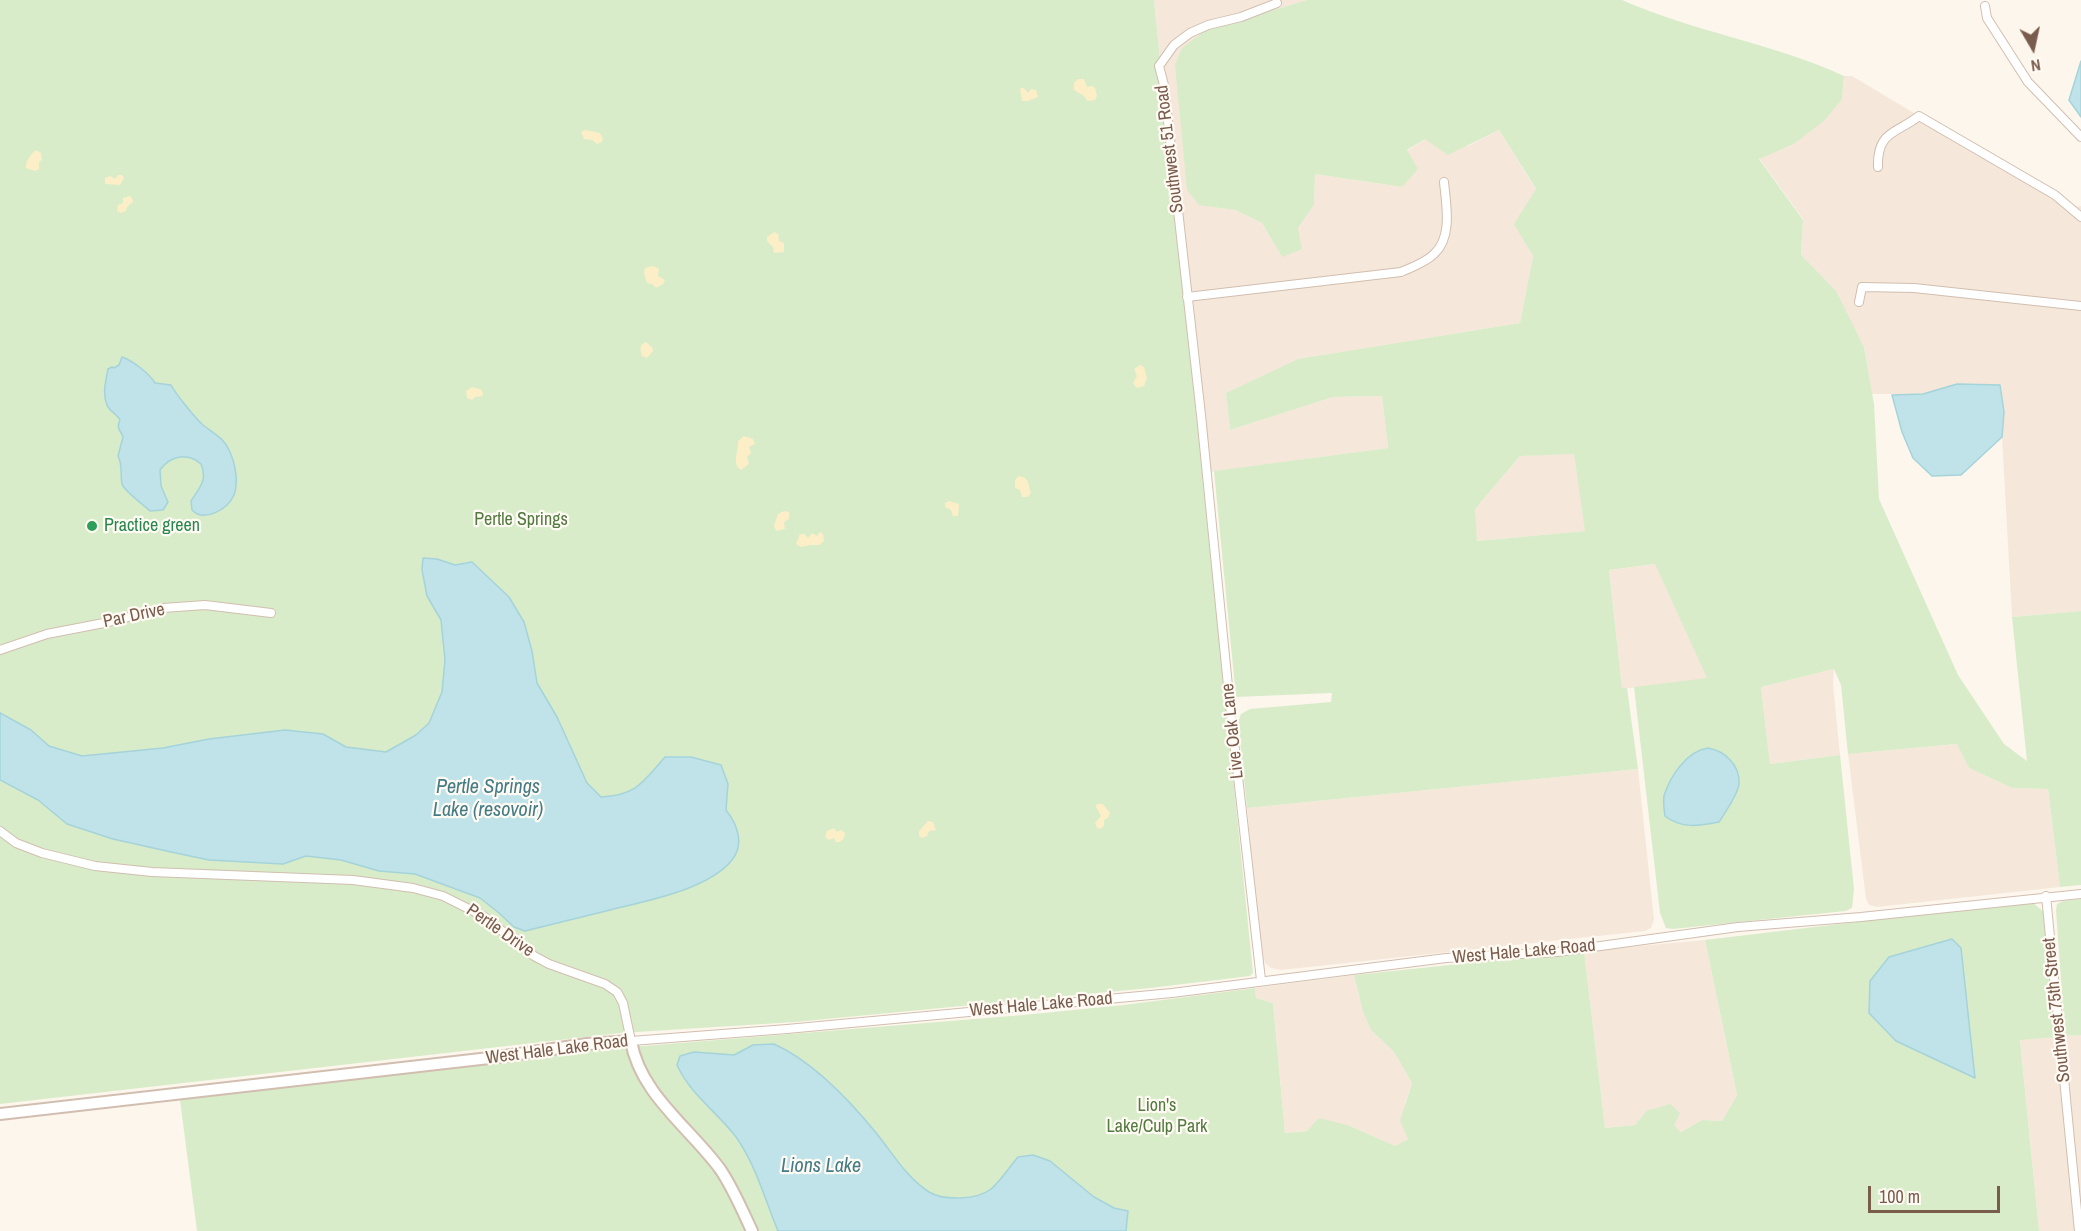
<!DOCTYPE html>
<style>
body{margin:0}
#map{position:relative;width:2081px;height:1231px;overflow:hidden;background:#fdf6ec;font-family:"Archivo Narrow",sans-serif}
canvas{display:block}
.north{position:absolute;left:2003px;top:18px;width:60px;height:60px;-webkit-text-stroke:4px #fffaf3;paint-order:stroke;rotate:171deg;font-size:16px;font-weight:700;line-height:24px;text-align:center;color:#7a5c4d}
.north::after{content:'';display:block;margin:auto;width:21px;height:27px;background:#7a5c4d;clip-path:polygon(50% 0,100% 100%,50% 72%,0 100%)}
.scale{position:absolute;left:1868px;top:1186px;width:132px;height:27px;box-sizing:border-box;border:3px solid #7a5c4d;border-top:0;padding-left:8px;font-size:18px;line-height:21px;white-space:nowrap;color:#7a5c4d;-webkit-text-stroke:4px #fffaf3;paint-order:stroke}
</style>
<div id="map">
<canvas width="2081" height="1231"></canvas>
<div class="north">N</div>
<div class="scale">100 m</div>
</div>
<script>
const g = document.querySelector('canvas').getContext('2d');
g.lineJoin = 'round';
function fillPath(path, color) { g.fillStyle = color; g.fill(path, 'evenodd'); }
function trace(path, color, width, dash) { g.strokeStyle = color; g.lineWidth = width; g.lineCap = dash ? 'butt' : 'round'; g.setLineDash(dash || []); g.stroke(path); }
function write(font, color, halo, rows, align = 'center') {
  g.font = font + ' "Archivo Narrow",sans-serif'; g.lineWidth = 4.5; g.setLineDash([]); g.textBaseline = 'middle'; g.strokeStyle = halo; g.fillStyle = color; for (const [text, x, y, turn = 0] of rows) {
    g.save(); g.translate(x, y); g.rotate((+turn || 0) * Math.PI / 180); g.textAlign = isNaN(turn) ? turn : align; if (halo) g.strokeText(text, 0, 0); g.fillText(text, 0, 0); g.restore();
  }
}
fillPath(new Path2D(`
 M1154,0H1307L1206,30L1199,204L1235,210L1262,223L1282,257L1298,228L1314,205L1315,174L1402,187L1407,151L1425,139L1468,146L1499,130L1536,190L1515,224L1533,256L1520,323L1299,359L1226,393L1230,430L1333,397L1382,396L1388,448L1202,473Z
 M1844,76H1852L2071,207L2081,206V611L2012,617L2002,437L2004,412L1957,384L1923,394H1872L1864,347L1836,292L1801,255L1803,219L1759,158L1794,144L1842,99Z
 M1574,453L1586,531L1476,541L1475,509L1520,456Z
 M1656,564L1708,679L1622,689L1609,570Z
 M1834,669L1833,684L1840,755L1770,764L1761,687Z
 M1958,744L1969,768L2012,788L2048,789L2060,887L1877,907L1869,905L1866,899L1848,754Z
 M1638,769L1654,920L1651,928L1645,931L1281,970L1271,968L1265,963L1261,950L1247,808Z
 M1705,940L1737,1095L1722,1121L1702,1120L1681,1132L1674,1125L1646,1111L1635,1125L1605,1128L1584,951Z
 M1354,975L1363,1012L1371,1030L1394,1052L1412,1083L1405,1103L1408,1139L1395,1146L1350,1126L1285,1133L1273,1003L1256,998L1255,988Z
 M2081,1035V1231H2039L2020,1039Z`), '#f5e8da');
fillPath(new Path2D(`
 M0,0H1154L1253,973L1250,976L1150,988L795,1022L621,1033L0,1104Z
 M1307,0H1622C1694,32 1773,43 1844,76L1842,99L1825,120L1794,144L1759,159L1803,220L1801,255L1836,291L1864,347L1874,404L1879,499L1958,675L2004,744L2027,761L2012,617L2081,611V885L2060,887L2048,789L2012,788L1969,768L1957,744L1848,754L1841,685L1834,669L1761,687L1770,764L1840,755L1854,889L1852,908L1845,911L1673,929L1666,928L1660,913L1634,687L1707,678L1655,564L1609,570L1622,688H1627L1638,769L1247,808L1238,722L1241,714L1250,709L1331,702L1332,693L1236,697L1214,471L1388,448L1382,396L1333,397L1230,430L1226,393L1298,359L1520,323L1533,256L1514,224L1536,189L1499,130L1448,155L1425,139L1407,150L1418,169L1402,187L1315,174L1314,205L1298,228L1302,249L1282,257L1262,223L1235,210L1199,205L1187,190L1175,65L1182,48L1206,30ZM1574,454L1585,531L1477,541L1475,509L1520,456Z
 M2081,899V1035L2065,1036L2056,910L2057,904L2063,901Z
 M2033,903L2044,912L2055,1037L2020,1040L2039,1231H197L180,1100L606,1049L1024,1015L1124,1005L1255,988L1256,998L1273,1003L1285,1133L1307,1131L1319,1118L1350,1126L1395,1146L1408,1139L1400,1121L1412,1083L1394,1052L1371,1030L1363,1012L1354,975L1584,951L1605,1128L1635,1125L1646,1111L1670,1104L1680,1113L1674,1125L1681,1132L1702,1120L1722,1121L1737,1095L1705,940L2007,904Z`), '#d8ecc9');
fillPath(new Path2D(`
 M1078,79H1084L1087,87L1092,86L1095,88L1097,96L1095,100L1087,101L1084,96L1074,90V83Z
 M1021,88H1024L1028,93L1031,89L1036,90L1038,97L1028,101H1022L1020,90Z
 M585,130L600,133L603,139L602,142L597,144L592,140L584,139L581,132Z
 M36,150L41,153L42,160L39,162V169L35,171L26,168C25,161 32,153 36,150Z
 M118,175H122L124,178L120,185L105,184V178L110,176L115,179Z
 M130,196L132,198L133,202L127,207L126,211L121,213L117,211L118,205L123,203V198Z
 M774,232L778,234L779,241L784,243V252L774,253L773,247L767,241V237Z
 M653,266L659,269L658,276L665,280L663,284L656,288L652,284L647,283L644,273L645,268Z
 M646,342L652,347L653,351L647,358L642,356C640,349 639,345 646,342Z
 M1140,365L1144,367L1147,378L1144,386L1137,388L1133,383L1137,376L1134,369Z
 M472,387L482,390L483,396L475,397L472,400L467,398L466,391Z
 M744,436L753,439L755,444L749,447L751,453L747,457L749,464L741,470C731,463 739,451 738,441Z
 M1018,476C1030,477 1028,485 1031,493L1028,497H1022L1020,490L1015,488V481Z
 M949,501L959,504L958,516H953L951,510L945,507V503Z
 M784,511L789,512V519L784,522L785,529L776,531L774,526L778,514Z
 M820,532L823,534L824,541L819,545H810L801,547L796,544L800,534H805L808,538L812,533L817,536Z
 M1097,804H1103L1110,813L1108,818L1104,820V826L1100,829L1097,828L1095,823L1101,816L1096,807Z
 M928,821L933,822L936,830L929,831L927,836L922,838L919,836V831Z
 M834,828L837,832L841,830L845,833L844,838L840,842H836L834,838L829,840L825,837L827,831Z`), '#fcefc7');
const water = new Path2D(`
 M2081,61V117L2069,100Z
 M122,357C133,361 149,373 155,383L171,385C175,393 196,419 203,425C213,433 224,438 229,450C235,462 239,482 234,495C228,509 204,523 192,510L191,501C199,488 208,481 201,464C187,452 170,456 160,470L161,486L168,502L163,510L150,511C144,505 124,491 122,484C120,475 123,465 118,456L123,437C120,430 116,428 120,420C117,414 109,411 107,405C102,394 106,380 108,369L112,367L114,368L119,365Z
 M1957,384L2000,385L2004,412L2002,437L1961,475L1932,476L1913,458L1902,432L1892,395L1923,394Z
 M423,558L437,559L455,565L472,562L509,597L524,622L532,651L537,683L557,717L587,783L601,797C637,795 643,782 665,757H691L721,765L728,784L726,810C737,824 745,844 732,860C708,890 645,901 610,910C581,917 553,924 525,931L514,927L499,913L480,898L415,874L379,871L341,860L306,856L283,864L209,860L171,852L113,839L67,824L38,800L0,780V713L31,730L49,746L82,756L163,748L209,739L285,730L323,734L346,747L386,752L416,735L429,723L442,692L445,660L441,620L427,596L422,570Z
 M1708,748C1725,751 1740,765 1739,784C1738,794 1725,813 1719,822C1699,826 1681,829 1665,816C1664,809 1663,802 1664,796C1670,776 1687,751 1708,748Z
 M1952,939L1961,948L1975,1078L1896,1041L1869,1013L1870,981L1889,957Z
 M774,1044C812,1061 851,1102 877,1134C893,1154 907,1178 929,1192C944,1201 977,1200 991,1189C1000,1182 1010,1166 1018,1157L1033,1155L1050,1161L1094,1197L1114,1208L1128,1211L1126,1231H778C765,1200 756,1165 736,1137C717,1112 690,1094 677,1065L680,1056L694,1052L734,1055L753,1045Z`);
fillPath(water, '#bfe3e8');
trace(water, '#a5d3da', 1.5);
const minor = new Path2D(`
 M1985,6L1987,18L2028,82L2081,137
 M1878,167C1877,131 1896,134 1919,116L2055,195L2081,217
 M1187,297L1401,272C1412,267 1425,263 1434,254C1453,237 1446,204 1444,182
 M1859,302L1862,287L1914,288L2081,306
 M0,650L47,634L109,622L163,608L205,605L271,613
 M0,831L16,843L42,853L95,866L152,872L353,880L413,888L443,896L483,916L534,956L549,964L605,984L617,992L623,1003L631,1041L787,1029L1172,993L1446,958L1557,952L1738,927L1861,917L2081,894
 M2046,896L2079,1231
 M1261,980L1230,706L1201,415L1164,85L1159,66L1174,45L1190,33L1208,25L1241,17L1277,3`);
const tertiary = new Path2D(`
 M0,1114L498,1057L587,1044L631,1041C640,1094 690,1128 720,1169C733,1188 742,1210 752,1231`);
trace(minor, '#d1beb0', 10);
trace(tertiary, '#d1beb0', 14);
trace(minor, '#fff', 8);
trace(tertiary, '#fff', 10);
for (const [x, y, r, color] of [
 [92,526,6,"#2e9e5b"]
]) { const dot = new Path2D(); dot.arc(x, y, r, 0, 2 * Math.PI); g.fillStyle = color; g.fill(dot); trace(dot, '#fffaf3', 2); }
write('18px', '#7a5c4d', '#fffaf3', [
 ["Southwest 51 Road",1170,149,-97],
 ["Par Drive",134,616,-12],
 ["Live Oak Lane",1233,731,-96],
 ["Pertle Drive",500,931,35],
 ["West Hale Lake Road",1524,952,-5],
 ["West Hale Lake Road",1041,1005,-5],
 ["Southwest 75th Street",2057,1010,-96],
 ["West Hale Lake Road",557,1050,-7]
]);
write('18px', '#537a41', '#fffaf3', [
 ["Pertle Springs",521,520],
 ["Lion's",1157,1106],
 ["Lake/Culp Park",1157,1127]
]);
write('18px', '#27864d', '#fffaf3', [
 ["Practice green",104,526]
], 'left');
write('italic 20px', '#437c86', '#fffaf3', [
 ["Pertle Springs",488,788],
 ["Lake (resovoir)",488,811],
 ["Lions Lake",821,1167]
]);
</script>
